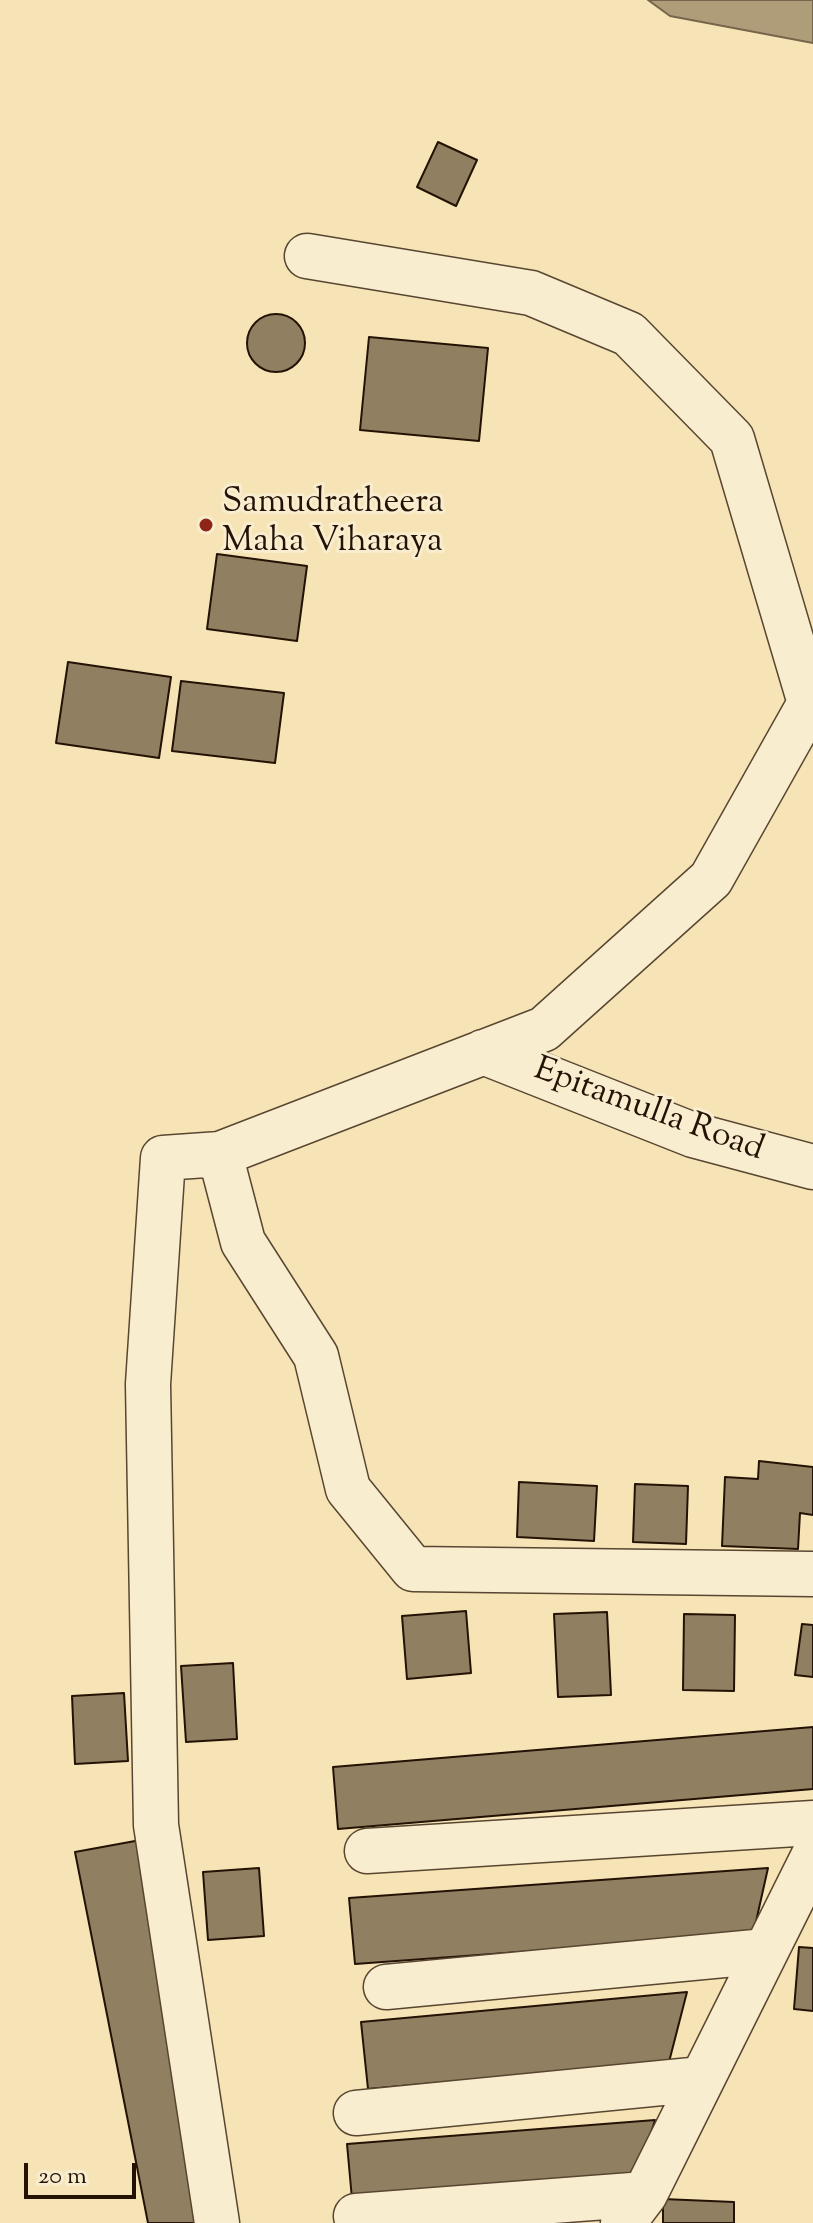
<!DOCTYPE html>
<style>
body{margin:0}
#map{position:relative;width:813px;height:2223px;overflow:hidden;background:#f6e4b6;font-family:"Sorts Mill Goudy",serif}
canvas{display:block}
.scale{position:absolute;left:24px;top:2163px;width:112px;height:36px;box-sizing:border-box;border:4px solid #241205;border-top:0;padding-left:10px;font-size:24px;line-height:28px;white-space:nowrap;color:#241205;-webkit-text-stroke:6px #f9edd0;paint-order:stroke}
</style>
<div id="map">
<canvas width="813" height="2223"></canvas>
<div class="scale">20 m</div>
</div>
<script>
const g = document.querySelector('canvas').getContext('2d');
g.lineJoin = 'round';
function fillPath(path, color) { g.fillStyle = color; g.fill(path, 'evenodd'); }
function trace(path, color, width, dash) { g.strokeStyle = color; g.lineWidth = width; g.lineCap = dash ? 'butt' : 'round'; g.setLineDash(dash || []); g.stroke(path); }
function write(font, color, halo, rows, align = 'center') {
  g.font = font + ' "Sorts Mill Goudy",serif'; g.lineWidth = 6; g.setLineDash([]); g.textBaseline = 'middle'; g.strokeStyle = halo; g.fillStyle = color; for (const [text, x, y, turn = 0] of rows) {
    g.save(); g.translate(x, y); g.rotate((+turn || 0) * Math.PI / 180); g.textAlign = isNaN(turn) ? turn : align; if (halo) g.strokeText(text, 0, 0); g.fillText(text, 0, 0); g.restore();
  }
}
const water = new Path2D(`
 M648,0H813V43L670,16Z`);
fillPath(water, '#af9d7a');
trace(water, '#77654b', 2);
const building = new Path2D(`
 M438,142L477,160L456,206L417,187Z
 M247 343a29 29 0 1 1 58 0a29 29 0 1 1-58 0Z
 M369,337L488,348L479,441L360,430Z
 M217,554L307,566L297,641L207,629Z
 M68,662L171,677L159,758L56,743Z
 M181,681L284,693L275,763L172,751Z
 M759,1461L813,1467V1515L800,1513L798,1549L722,1546L725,1477L758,1479Z
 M519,1482L597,1486L594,1541L517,1537Z
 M635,1484L688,1486L686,1544L633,1542Z
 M466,1611L471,1673L407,1679L402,1616Z
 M607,1612L611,1695L558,1697L554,1614Z
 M684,1614L735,1615L734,1691L683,1690Z
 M802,1624L813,1625V1677L795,1675Z
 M233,1663L237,1739L186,1742L181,1666Z
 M124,1693L128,1761L75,1764L72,1696Z
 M813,1727V1789L338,1829L333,1767Z
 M146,1839L208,2223H148L75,1852Z
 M259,1868L264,1936L208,1940L203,1872Z
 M768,1868L753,1935L355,1964L349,1898Z
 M799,1947L813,1948V2011L794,2009Z
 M687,1992L669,2062L368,2089L361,2022Z
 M655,2120L638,2176L352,2199L347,2144Z
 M663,2199L734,2202V2223H663Z`);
fillPath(building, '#917f61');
trace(building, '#241205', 2);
const minor = new Path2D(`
 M307,256L531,293L629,334L732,439L810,703L711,879L544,1029L220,1154L243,1242L316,1356L348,1489L413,1569L813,1574
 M483,1052L693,1135L813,1167
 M367,1851L813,1823
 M386,1987L766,1951
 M356,2113L702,2079
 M356,2216L645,2194
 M217,2223L156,1825L148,1384L163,1158L220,1154
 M623,2223L645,2194L813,1857`);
trace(minor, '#584631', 47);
trace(minor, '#f9edd0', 44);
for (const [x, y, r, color] of [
 [206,525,8,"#8f2418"]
]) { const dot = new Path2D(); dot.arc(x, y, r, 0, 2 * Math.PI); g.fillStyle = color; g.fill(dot); trace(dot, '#f9edd0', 3); }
write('34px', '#241205', '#f9edd0', [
 ["Samudratheera",222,505],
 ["Maha Viharaya",222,544]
], 'left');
write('34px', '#241205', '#f9edd0', [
 ["Epitamulla Road",648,1112,20]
]);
</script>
